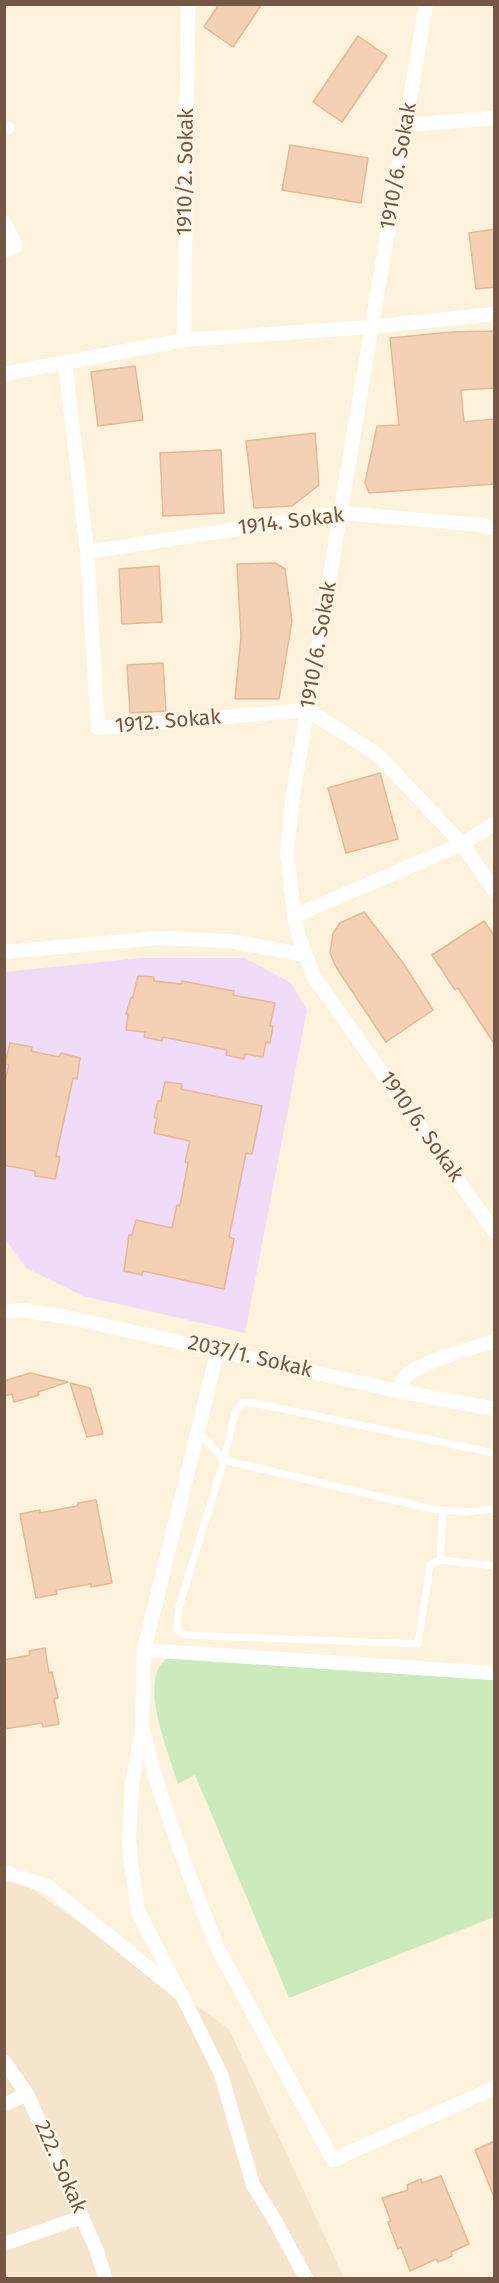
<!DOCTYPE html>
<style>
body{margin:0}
#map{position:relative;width:499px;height:2283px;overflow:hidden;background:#fdf3dd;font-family:"Fira Sans",sans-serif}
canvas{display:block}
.frame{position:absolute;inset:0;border:6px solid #745845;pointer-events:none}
</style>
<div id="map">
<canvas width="499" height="2283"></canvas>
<div class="frame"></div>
</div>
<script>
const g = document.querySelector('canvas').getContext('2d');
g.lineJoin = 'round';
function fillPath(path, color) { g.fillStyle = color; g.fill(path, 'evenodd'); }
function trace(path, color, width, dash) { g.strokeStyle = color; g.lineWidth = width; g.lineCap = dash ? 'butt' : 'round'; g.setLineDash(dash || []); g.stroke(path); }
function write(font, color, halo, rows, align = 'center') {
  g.font = font + ' "Fira Sans",sans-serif'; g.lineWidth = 4.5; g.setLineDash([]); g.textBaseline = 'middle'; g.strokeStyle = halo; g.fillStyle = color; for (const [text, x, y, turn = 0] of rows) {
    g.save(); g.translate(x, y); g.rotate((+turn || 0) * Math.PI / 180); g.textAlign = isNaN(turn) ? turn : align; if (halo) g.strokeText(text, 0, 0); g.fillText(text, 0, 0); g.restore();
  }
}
fillPath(new Path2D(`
 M4,1869L229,2029L344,2278H5Z`), '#f5e5cc');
fillPath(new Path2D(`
 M141,958H245L291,983L307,1010L245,1333L83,1296L26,1268L5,1239L4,972Z`), '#f0dbf9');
fillPath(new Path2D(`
 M167,1658L494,1680V1917L289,1998L195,1775L178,1784C169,1753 145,1699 158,1669C160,1665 164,1661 167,1658Z`), '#ccebbc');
const building = new Path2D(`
 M219,4H262L233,47L204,27Z
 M358,36L387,56L342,122L313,102Z
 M290,145L368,158L361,203L282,190Z
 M495,229V287L476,289L469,233Z
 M495,331V388L461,390L464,422L495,419V484L369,493L365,483L377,426L399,425L390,338L452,332Z
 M135,366L143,420L98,426L91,372Z
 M315,433L319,485L292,506L254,508L246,441Z
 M221,450L224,513L163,516L160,453Z
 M275,563L285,569L292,621L279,699H235L241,637L237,564Z
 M159,566L162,622L122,624L119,569Z
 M163,663L166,711L130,713L127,665Z
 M380,773L398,839L346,853L328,788Z
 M364,912L403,963L433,1010L386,1042L336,967L330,953L333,933L340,923Z
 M484,921L495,937V1045L458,988L455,990L432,955Z
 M138,976L154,977V981L181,984L182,981L234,991L233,995L275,1003L270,1026H273L270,1043L266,1042L263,1057L245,1054L244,1059L226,1055L227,1050L163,1037L162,1041L144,1037L145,1032L126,1030L128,1014H126L131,998L133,997Z
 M10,1043L32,1047L31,1051L59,1057L61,1053L80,1058L77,1079L73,1078L56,1156L60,1157L55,1179L35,1176V1171L4,1165V1085L9,1065L5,1064Z
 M165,1082L182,1084L181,1089L262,1106L252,1154L246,1153L229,1237L234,1239L224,1289L143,1271L142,1275L124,1271L129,1235H132L136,1220L172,1228L177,1205L180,1206L188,1163L185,1162L190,1141L154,1133L157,1118L154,1117L158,1101H161Z
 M30,1373L68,1382L38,1392L39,1395L14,1402L12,1394L4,1396V1381Z
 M70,1383L90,1388L103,1434L87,1437Z
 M96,1500L112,1583L91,1587V1584L56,1590L57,1594L36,1598L20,1514L40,1510V1513L77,1506L78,1503Z
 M45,1648L49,1673L52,1672L58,1698L54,1699L59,1724L43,1727L42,1723L4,1729V1660L30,1655L29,1651Z
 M495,2141V2197H494L475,2150Z
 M441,2176L469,2244L451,2252L452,2256L438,2262L436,2259L410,2271L401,2247L398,2249L388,2222L391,2221L382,2198L408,2190L407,2185L421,2179L422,2183Z`);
fillPath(building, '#f4d1b4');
trace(building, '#e7b893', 1.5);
trace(new Path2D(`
 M199,1432L224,1460L432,1509L466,1512L494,1509
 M494,1453L254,1403H242L235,1413L224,1460L179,1607L177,1629L184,1635L418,1644L430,1565L440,1560L494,1566
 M440,1560L443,1510`), '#fff', 7);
trace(new Path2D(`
 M426,4L293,795L287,852L294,916L299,937L314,977L494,1231
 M407,125L494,118
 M4,128H7
 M4,222L16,246L4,251
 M184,340L188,4
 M65,362L87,552L98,728L308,710L378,755L462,844L494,890
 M4,374L184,340L371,327L494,314
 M87,552L341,513L482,525L494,529
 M294,916L462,844L494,824
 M4,952L159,938L229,941L305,955
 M4,1312L23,1310L71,1318L398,1391L494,1409
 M218,1349L144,1650L142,1726L156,1779L181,1853L217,1947L333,2160L494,2088
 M398,1391C400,1387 402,1381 404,1378C418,1362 473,1348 494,1341
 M144,1650L494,1673
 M142,1730L132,1784L129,1839L131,1863L138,1911L179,1991
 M4,1872L47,1886L182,1995L221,2074L253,2185L273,2217L306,2278
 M4,2061L27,2094L97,2251L105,2278
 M4,2105L27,2094
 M4,2244L82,2217`), '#fff', 14);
write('21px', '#745845', '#fff6e5', [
 ["1910/6. Sokak",399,166,-80],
 ["1910/2. Sokak",186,172,-89],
 ["1914. Sokak",291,522,-7],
 ["1910/6. Sokak",319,645,-80],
 ["1912. Sokak",168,722,-5],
 ["1910/6. Sokak",421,1127,55],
 ["2037/1. Sokak",250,1357,13],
 ["222. Sokak",60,2167,66]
]);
</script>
